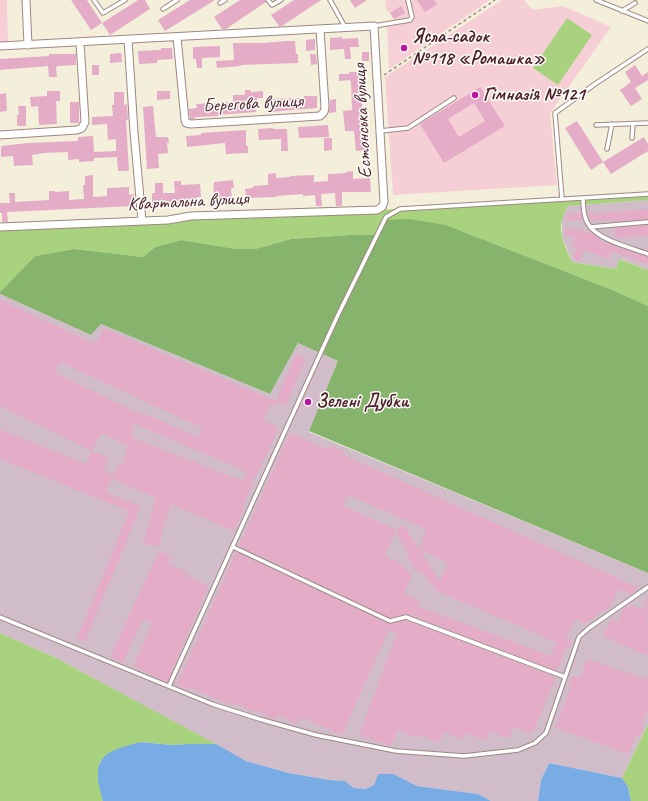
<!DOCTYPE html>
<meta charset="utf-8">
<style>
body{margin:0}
canvas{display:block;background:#f3efdb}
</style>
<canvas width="648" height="801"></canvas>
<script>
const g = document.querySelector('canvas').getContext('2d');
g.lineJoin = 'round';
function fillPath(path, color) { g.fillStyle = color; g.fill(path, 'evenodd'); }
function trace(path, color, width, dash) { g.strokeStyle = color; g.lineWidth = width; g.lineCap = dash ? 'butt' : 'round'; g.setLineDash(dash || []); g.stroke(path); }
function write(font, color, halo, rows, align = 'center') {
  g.font = font + ' Caveat,sans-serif'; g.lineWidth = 3; g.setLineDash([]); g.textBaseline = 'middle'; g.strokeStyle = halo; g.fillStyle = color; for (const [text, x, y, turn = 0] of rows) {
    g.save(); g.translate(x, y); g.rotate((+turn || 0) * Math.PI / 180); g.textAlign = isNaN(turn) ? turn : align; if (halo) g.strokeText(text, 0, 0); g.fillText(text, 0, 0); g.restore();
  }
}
fillPath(new Path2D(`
 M0,0H7L8,43L0,44Z
 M385,0H490L389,69L387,26H395V20L390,13L386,10Z
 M502,0H524L533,10L563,6L611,27L550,113L557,185L393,195L385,77Z`), '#f6cfd6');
fillPath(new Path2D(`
 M648,200V270L620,259L616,269L572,262L562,237V216L568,206Z
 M0,294L91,335L101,324L270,394L298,343L338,361L309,432L648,573V724L622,778L549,763L541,780L538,801H491L478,794L417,786L392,774H378L374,785L365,789L354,788L345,781L329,780L289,773L246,761L56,658L0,633Z`), '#d1bdc9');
fillPath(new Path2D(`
 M567,18L592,35L558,85L533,68Z
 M648,194V200L568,206C555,228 563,241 572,262L616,269L619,259L648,270V306L610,289L446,225L377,235H349L291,239L255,249H237L181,240L155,247L143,257L74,249L35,256L0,292V227L191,216L400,209Z
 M0,633L56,658L216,744H187L172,745L141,742L100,761C98,775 99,787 103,801H0Z
 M648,724V801H631L628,787L622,778Z`), '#a8d27d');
fillPath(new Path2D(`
 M408,219L446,225L610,289L648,306V573L309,431L338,361L298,343L270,394L101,324L91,335L0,294V292L35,256L74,249L143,257L155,247L181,240L237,249H255L291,239L349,235H377L384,220Z`), '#86b46c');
fillPath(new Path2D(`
 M141,742L172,745L187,744H216L246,761L289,773L329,780L345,781L354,788L365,789L374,785L378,774H393L417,786L478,794L491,801H103C90,758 101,752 141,742Z
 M549,763L622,778L628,787L631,801H538L541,780Z`), '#79abe5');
fillPath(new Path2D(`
 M71,0H87L102,23L91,30Z
 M138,0H145L150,9L110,35L102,23Z
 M190,0H215L165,31L158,20Z
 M240,0H265L266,2L226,29H222L214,17Z
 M294,0H321L282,26H279L271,15Z
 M350,0H367L355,8Z
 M417,0H434L437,4L425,12Z
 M401,6L405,13L394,19L390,13Z
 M342,37V39L358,38L359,47H350L351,59H345L344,49L330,50V38Z
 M315,39V50L306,51V40Z
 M286,41H295L296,54H298V63L241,65V66L217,68L216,61L234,60L233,43H263Z
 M220,46V57L202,58V68H197L196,59H193V47Z
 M161,48H172L173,59L157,60V63L139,64L138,51L161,50Z
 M362,52H369V61H362Z
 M121,53L122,62L110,63V54Z
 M49,54H76V65L58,66L56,67L57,77H49L48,66L0,70V59L49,56Z
 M310,54H316L317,64L311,65Z
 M92,65H99V75H92Z
 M635,65L642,76L648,72V80L635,88L642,99L631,106L620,90L631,82L625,72Z
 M349,72H362V125H365V150L356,151L354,131H345L343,111L352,110L351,82L350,80L339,81V74H349Z
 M480,87L505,126L444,163L420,124ZM474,103L485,121L459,137L448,119Z
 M245,90H251V92L263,91V98H257L258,107H255L256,112L218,115L219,116L195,117V119H190L189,109L197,108L196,104L233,102V95H245Z
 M47,91H60V101H56L57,124L39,125L38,106L31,107L30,97L47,96Z
 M157,91H170V99L157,100Z
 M114,92H124V105L127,104L128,120H126L129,171H118L117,157L94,158V161L79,162V159L68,160V152L44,153L32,155L33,165L14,166L13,156L1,157V146L28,143L78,141V137L93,136L94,152L116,151V139L108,140L107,124L92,125V117L113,116L112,105H114Z
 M6,93L7,111L0,112V94Z
 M304,96H317V108L270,112V99L304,98Z
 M336,99V112L329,113L330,100Z
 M70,102H79V123H70Z
 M18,106H26V126H17V115H19Z
 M153,106L156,137H168L169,143H167L168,153L158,154L159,168L147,169L143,107Z
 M577,121L603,162L591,170L565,128Z
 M328,125L329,137L299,138L298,127Z
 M273,128V129H287L288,151H281V139L259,140L258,129Z
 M246,130V146H248V153L226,154L225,143L187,147L186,136L201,135V133Z
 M644,137L648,144V151L611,174L603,162Z
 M324,138H332V150L324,151Z
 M353,171V179L370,178L371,192H342V206H336L335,193L321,194L322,206H316L315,195L303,196V194L276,196L277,197L246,198L245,189L253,188V186L268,185V174L276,173V178L290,177V176L314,175V182L328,181V174L346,173V172Z
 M93,175V197L107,196V188L129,187V195L134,194L135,206L7,212L8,222H2V213H0V203H10L9,193H15V202L49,200V191H55V192L69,191V200L84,199L83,185H85V176Z
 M233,180L234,188H231L232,202L213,203L214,182Z
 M174,181H181V185L200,184L201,197H197V199L182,200V203L152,206V193H155V183H163V193H175Z
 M648,209V219L614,222V220L592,221V220H590L588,214Z
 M581,213L583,220L566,221V214Z
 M648,225V236L615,238V228Z
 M565,227L592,233L600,239L599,241L648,257V265L612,251L609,259L584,250L580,261L573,258L576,248L572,247L575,238L565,235Z
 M0,300L96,344L103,328L276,401L296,353L306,358L286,406L277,402L275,407L270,405L263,420L279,428L256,476L255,475L242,511H243L234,531L171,504L158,547L143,543L156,498L112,479L106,492L141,506L85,642L77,639L129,511L0,459V429L86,464L92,451L0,406ZM60,362L202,428L198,437L143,413V415L55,373ZM133,423L247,472L243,481L133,438ZM101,433L128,446L122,466L118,464L113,476L104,471L109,458L92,451Z
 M306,396L313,399L309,407L302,404Z
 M290,433L329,450L331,445L344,451L342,454L637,587L634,593L631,595L618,589L610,607L585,623L575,619L566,638L572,641L569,648L567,647L557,671L407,614L390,618L239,546ZM348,495L426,529L419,549L403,524L397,530L343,506ZM396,532L408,553L406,554L417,572L421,571L437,591L556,642L551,656L417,606L419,600L404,594L412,575L400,563L385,556ZM420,550L448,563L440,581L422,553Z
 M159,551L171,557L168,564L189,573L188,576L209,586L167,682L133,666L152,623L143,619L123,663L110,657Z
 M236,552L389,624L406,620L555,677L556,678L532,734L513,727L509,738L489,731L486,741L464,733L462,739L444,732L440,743L418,734L417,738L397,730L391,746L359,735L397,633L389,630L342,735L300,717L296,724L277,715L275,720L255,710L254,712L234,703L233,706L191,688L190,690L177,685Z
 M647,596L648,656L603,636L611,619L617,622L623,609L632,605L642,610Z
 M587,659L648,680V708L642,725L644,726L640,737L636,736L629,754L555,728L571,688L568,687L573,675L580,678Z`), '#e4acc7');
const lane = new Path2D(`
 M94,0L103,13L125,0
 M268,0L272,5L281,0
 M330,0L345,27
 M596,0L648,21
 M220,3L225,0
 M163,9L177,0
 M622,11L635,3
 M374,26L410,20L412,17L408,0
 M596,125L648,123
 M380,131L408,128L454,98
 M632,138L633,124
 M607,149L612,124
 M583,198C583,206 584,219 589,225C598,240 632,248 648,254
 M562,199L555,113L595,84L648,49
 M590,227L648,222
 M233,547L390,621L406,617L565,677
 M0,617L212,704L259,719L316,735L396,751L464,756L518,750L535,743L546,733L579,637L589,628L648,587
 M169,686L337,317L386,217L400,209L648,194`);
const street = new Path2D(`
 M26,0L28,45
 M177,37L185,120L186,123L191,124L320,116L324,112L325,107L320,29
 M128,39L134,132L142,221
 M0,46L374,26L384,202L382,207L377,210L191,216L168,220L0,227
 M0,135L77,130L82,128L85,122L80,42`);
trace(lane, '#9e8783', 5.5);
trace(street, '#9e8783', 9);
trace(new Path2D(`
 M384,75L495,0`), '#9e8783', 1.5, [3, 3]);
trace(lane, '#fff', 3.5);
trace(street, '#fff', 7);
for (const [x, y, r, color] of [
 [404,48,4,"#b5179e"],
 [475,95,4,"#b5179e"],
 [308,402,4,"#b5179e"]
]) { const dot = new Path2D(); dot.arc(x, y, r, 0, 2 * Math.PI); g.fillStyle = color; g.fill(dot); trace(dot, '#fdfcf7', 1.5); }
write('bold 19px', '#4a1f2b', '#fdfcf7', [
 ["Ясла-садок",412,37],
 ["№118 «Ромашка»",412,59],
 ["Гімназія №121",483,95],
 ["Зелені Дубки",316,402]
], 'left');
write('19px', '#4a1f2b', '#fdfcf7', [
 ["Берегова вулиця",253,104,-3],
 ["Естонська вулиця",363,121,-93],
 ["Квартальна вулиця",188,202,-3]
]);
</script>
